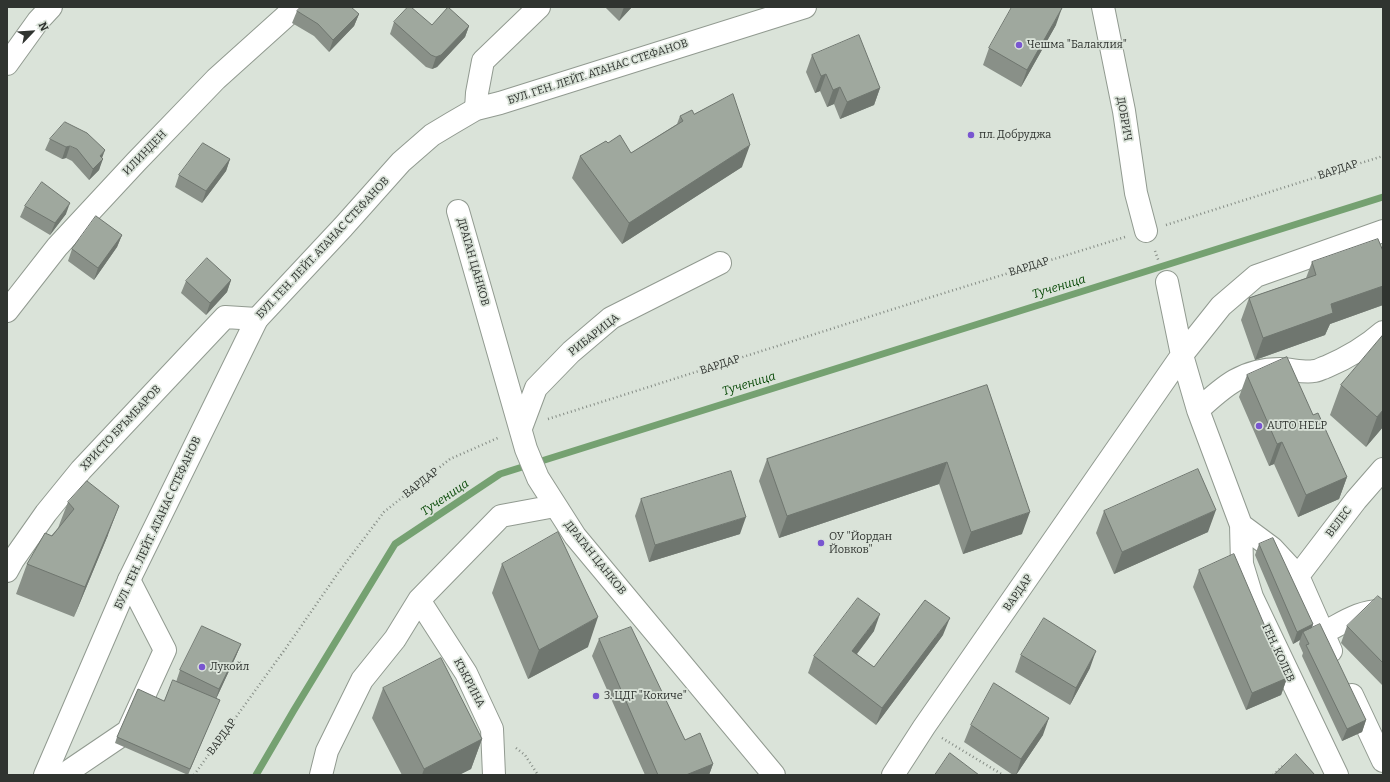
<!DOCTYPE html>
<meta charset="utf-8">
<style>
body{margin:0}
#map{position:relative;width:1390px;height:782px;overflow:hidden;background:#dae3d9;font-family:Bitter,serif}
canvas{display:block}
.frame{position:absolute;inset:0;border:8px solid #303430;pointer-events:none}
.north{position:absolute;left:12px;top:12px;width:40px;height:40px;-webkit-text-stroke:3px #dae3d9;paint-order:stroke;rotate:65deg;font-size:11px;font-weight:700;line-height:16px;text-align:center;color:#303430}
.north::after{content:'';display:block;margin:auto;width:14px;height:18px;background:#303430;clip-path:polygon(50% 0,100% 100%,50% 72%,0 100%)}
</style>
<div id="map">
<canvas width="1390" height="782"></canvas>
<div class="frame"></div>
<div class="north">N</div>
</div>
<script>
const g = document.querySelector('canvas').getContext('2d');
g.lineJoin = 'round';
function trace(path, color, width, dash) { g.strokeStyle = color; g.lineWidth = width; g.lineCap = dash ? 'butt' : 'round'; g.setLineDash(dash || []); g.stroke(path); }
function fillPath(path, color) { g.fillStyle = color; g.fill(path, 'evenodd'); }
function write(font, color, halo, rows, align = 'center') {
  g.font = font + ' Bitter,serif'; g.lineWidth = 3.5; g.setLineDash([]); g.textBaseline = 'middle'; g.strokeStyle = halo; g.fillStyle = color; for (const [text, x, y, turn = 0] of rows) {
    g.save(); g.translate(x, y); g.rotate((+turn || 0) * Math.PI / 180); g.textAlign = isNaN(turn) ? turn : align; if (halo) g.strokeText(text, 0, 0); g.fillText(text, 0, 0); g.restore();
  }
}
trace(new Path2D(`
 M256,775L294,710L395,544L500,474L1383,197`), '#75a171', 7);
const minor = new Path2D(`
 M1103,7L1124,111L1136,193L1146,231
 M7,64L38,21L51,7
 M476,109L477,93L483,61L539,7
 M458,211L526,449L538,478L575,536L774,775
 M1167,282L1182,355L1198,410L1241,525L1242,564L1252,597L1337,775
 M7,311L57,247L136,162L216,79L296,7
 M1198,410C1224,386 1243,369 1280,369C1291,369 1304,373 1314,371C1318,371 1322,368 1326,367C1347,358 1366,347 1383,332
 M521,428L536,388L571,352L611,318L720,263
 M1241,525L1272,548L1298,576L1331,651
 M7,571L13,560L46,513L81,470L225,317L257,319
 M1298,576L1356,500L1383,469
 M419,600L466,673L492,729L494,775
 M1323,633C1343,623 1360,610 1383,611
 M1352,695L1383,761
 M63,775L128,731L165,650L129,580
 M321,775L327,751L362,680L395,639L419,600L501,516L555,506
 M893,775L924,727L1182,355L1221,306L1256,276L1383,231`);
const major = new Path2D(`
 M45,775L129,580L257,319L343,227L401,162L432,135L452,123L476,109L500,103L805,7`);
trace(minor, '#919a90', 24);
trace(major, '#919a90', 24);
trace(new Path2D(`
 M1166,225L1383,156
 M1155,251L1159,262
 M548,419L925,299L1125,237
 M942,738L1003,775
 M516,748L525,755L538,775
 M194,775L286,648L338,573L384,512L450,459L500,437
 M1273,775L1283,766`), '#858c85', 2.5, [1, 3]);
trace(minor, '#fff', 22);
trace(major, '#fff', 22);
fillPath(new Path2D(`
 M605,7H632L619,21Z
 M297,11L359,14L354,26L329,52L314,36L292,23Z
 M394,22L432,25L469,26L465,37L437,67L432,69L426,67L390,34Z
 M1056,25L1021,87L983,65L989,48Z
 M812,55L880,88L874,105L840,119L834,104L827,107L820,91L815,93L806,72Z
 M694,114L742,167L622,244L572,178L580,156L608,143L631,153L677,124L680,116Z
 M50,139L102,158L99,170L89,180L72,161L66,158L62,159L45,150Z
 M230,159L226,171L202,203L175,187L179,175Z
 M25,206L66,214L50,235L20,217Z
 M122,235L117,247L94,280L68,261L72,249Z
 M1383,251V305L1330,324L1325,335L1255,360L1241,320L1249,298L1306,278L1312,262Z
 M231,280L227,292L206,315L181,293L186,281Z
 M1383,335V427L1366,447L1330,415L1341,385Z
 M1247,375L1313,415L1347,477L1339,499L1298,517L1274,464L1269,466L1239,397Z
 M987,385L1022,534L963,554L939,484L779,538L759,481L767,459Z
 M641,499L740,534L649,562L635,516Z
 M68,502L108,535L74,617L16,594L27,564L58,528Z
 M1104,511L1208,532L1114,574L1096,533Z
 M1259,544L1313,624L1312,628L1366,720L1362,732L1342,741L1302,656L1303,653L1299,644L1300,640L1293,644L1255,555Z
 M502,564L588,647L528,679L492,593Z
 M1199,570L1287,678L1281,695L1246,710L1193,587Z
 M1383,600V686L1341,643L1347,626Z
 M874,631L857,654L874,667L943,635L876,725L808,673L814,656Z
 M599,639L685,740L713,764L709,775H645L592,656Z
 M241,644L236,656L216,699L220,700L217,706L188,775L115,743L117,737L164,701L176,682L180,670Z
 M1021,655L1090,668L1070,705L1015,672Z
 M383,688L482,739L471,769L459,775H402L372,718Z
 M971,725L1043,735L1016,775H1013L964,742Z`), '#899088');
fillPath(new Path2D(`
 M624,7H632L619,21Z
 M1062,8L1056,25L1021,87L1027,70Z
 M359,14L354,26L329,52L333,40Z
 M469,26L465,37L437,67L432,69L436,57Z
 M826,74L820,91L815,93L821,76Z
 M840,87L834,104L827,107L833,90Z
 M880,88L874,105L840,119L847,102Z
 M750,145L742,167L622,244L629,223Z
 M70,146L66,158L62,159L66,147Z
 M105,150L101,161L103,159L99,170L89,180L93,169L100,156Z
 M230,159L226,171L202,203L206,191Z
 M70,203L66,214L50,235L55,223Z
 M122,235L117,247L94,280L98,268Z
 M231,280L227,292L206,315L210,303Z
 M1383,286V305L1330,324L1325,335L1255,360L1263,338L1331,304Z
 M1383,410V427L1366,447L1377,417Z
 M1282,442L1274,464L1269,466L1277,444Z
 M947,462L939,484L779,538L787,516Z
 M1347,477L1339,499L1298,517L1306,495Z
 M119,506L108,535L74,617L85,587Z
 M1216,510L1208,532L1114,574L1122,552Z
 M1030,512L1022,534L963,554L971,532Z
 M746,517L740,534L649,562L655,545Z
 M880,614L874,631L846,668L852,651Z
 M598,617L588,647L528,679L539,650Z
 M950,618L943,635L876,725L882,708Z
 M1313,624L1309,636L1303,632L1300,640L1293,644L1297,632Z
 M241,644L236,656L215,701L219,689Z
 M1096,651L1090,668L1070,705L1076,688Z
 M1287,678L1281,695L1246,710L1252,693Z
 M1049,718L1043,735L1016,775L1021,759Z
 M1366,720L1362,732L1342,741L1347,729Z
 M482,739L471,769L459,775H422L424,769Z
 M713,764L709,775H686Z`), '#6f766f');
const building = new Path2D(`
 M301,7H351L359,14L333,40L318,24L297,11Z
 M408,7H411L432,25L448,7L469,26L441,55L436,57L431,55L394,22Z
 M1012,7H1060L1062,8L1027,70L989,48Z
 M859,35L880,88L847,102L840,87L833,90L826,74L821,76L812,55Z
 M733,94L750,145L629,223L580,156L606,141L608,143L620,135L631,153L683,121L680,116L692,110L694,114Z
 M65,122L87,133L105,150L100,156L103,159L93,169L77,149L70,146L66,147L50,139Z
 M203,143L230,159L206,191L179,175Z
 M42,182L70,203L55,223L25,206Z
 M96,216L122,235L98,268L72,249Z
 M1378,239L1383,251V286L1331,304L1333,313L1263,338L1249,298L1316,275L1312,262Z
 M207,258L231,280L210,303L186,281Z
 M1383,335V410L1377,417L1341,385Z
 M1287,357L1313,415L1318,413L1347,477L1306,495L1282,442L1277,444L1247,375Z
 M987,385L1030,512L971,532L947,462L787,516L767,459Z
 M1198,469L1216,510L1122,552L1104,511Z
 M731,471L746,517L655,545L641,499Z
 M87,481L119,506L85,587L27,564L45,533L52,536L74,509L68,502Z
 M558,532L598,617L539,650L502,564Z
 M1273,538L1313,624L1297,632L1259,544Z
 M1234,554L1287,678L1252,693L1199,570Z
 M1378,596L1383,600V663L1347,626Z
 M858,598L880,614L852,651L874,667L925,600L950,618L882,708L814,656Z
 M1044,618L1096,651L1076,688L1021,655Z
 M1320,624L1366,720L1347,729L1306,645L1309,644L1303,632Z
 M202,626L241,644L219,689L180,670Z
 M631,627L685,740L700,733L713,764L686,775H658L599,639Z
 M441,658L482,739L424,769L383,688Z
 M173,680L220,700L190,769L117,737L138,689L164,701Z
 M994,683L1049,718L1021,759L971,725Z
 M950,753L979,775H935Z
 M1296,754L1315,775H1274Z`);
fillPath(building, '#9fa89e');
trace(building, '#6f766f', 1);
for (const [x, y, r, color] of [
 [1019,45,4,"#7956d0"],
 [971,135,4,"#7956d0"],
 [1259,426,4,"#7956d0"],
 [821,543,4,"#7956d0"],
 [202,667,4,"#7956d0"],
 [596,696,4,"#7956d0"]
]) { const dot = new Path2D(); dot.arc(x, y, r, 0, 2 * Math.PI); g.fillStyle = color; g.fill(dot); trace(dot, '#dae3d9', 1.5); }
write('11px', '#303430', '#dae3d9', [
 ["Чешма \"Балаклия\"",1027,45],
 ["пл. Добруджа",979,135],
 ["AUTO HELP",1267,426],
 ["ОУ \"Йордан",829,537],
 ["Йовков\"",829,550],
 ["Лукойл",210,667],
 ["3. ЦДГ \"Кокиче\"",604,696]
], 'left');
write('11px', '#303430', '#dae3d9', [
 ["БУЛ. ГЕН. ЛЕЙТ. АТАНАС СТЕФАНОВ",598,72,-18],
 ["ДОБРИЧ",1124,119,80],
 ["ИЛИНДЕН",145,153,-46],
 ["ВАРДАР",1338,170,-18],
 ["БУЛ. ГЕН. ЛЕЙТ. АТАНАС СТЕФАНОВ",323,248,-47],
 ["ДРАГАН ЦАНКОВ",473,262,74],
 ["ВАРДАР",1029,267,-17],
 ["РИБАРИЦА",594,335,-38],
 ["ВАРДАР",720,365,-18],
 ["ХРИСТО БРЪМБАРОВ",121,428,-47],
 ["ВАРДАР",421,483,-38],
 ["ВЕЛЕС",1339,522,-53],
 ["БУЛ. ГЕН. ЛЕЙТ. АТАНАС СТЕФАНОВ",158,523,-65],
 ["ДРАГАН ЦАНКОВ",595,558,51],
 ["ВАРДАР",1018,593,-55],
 ["ГЕН. КОЛЕВ",1278,653,65],
 ["КЪКРИНА",469,683,62],
 ["ВАРДАР",222,737,-54]
]);
write('italic 12px', '#094a08', '#dae3d9', [
 ["Тученица",1059,287,-17],
 ["Тученица",749,384,-17],
 ["Тученица",445,498,-34]
]);
</script>
